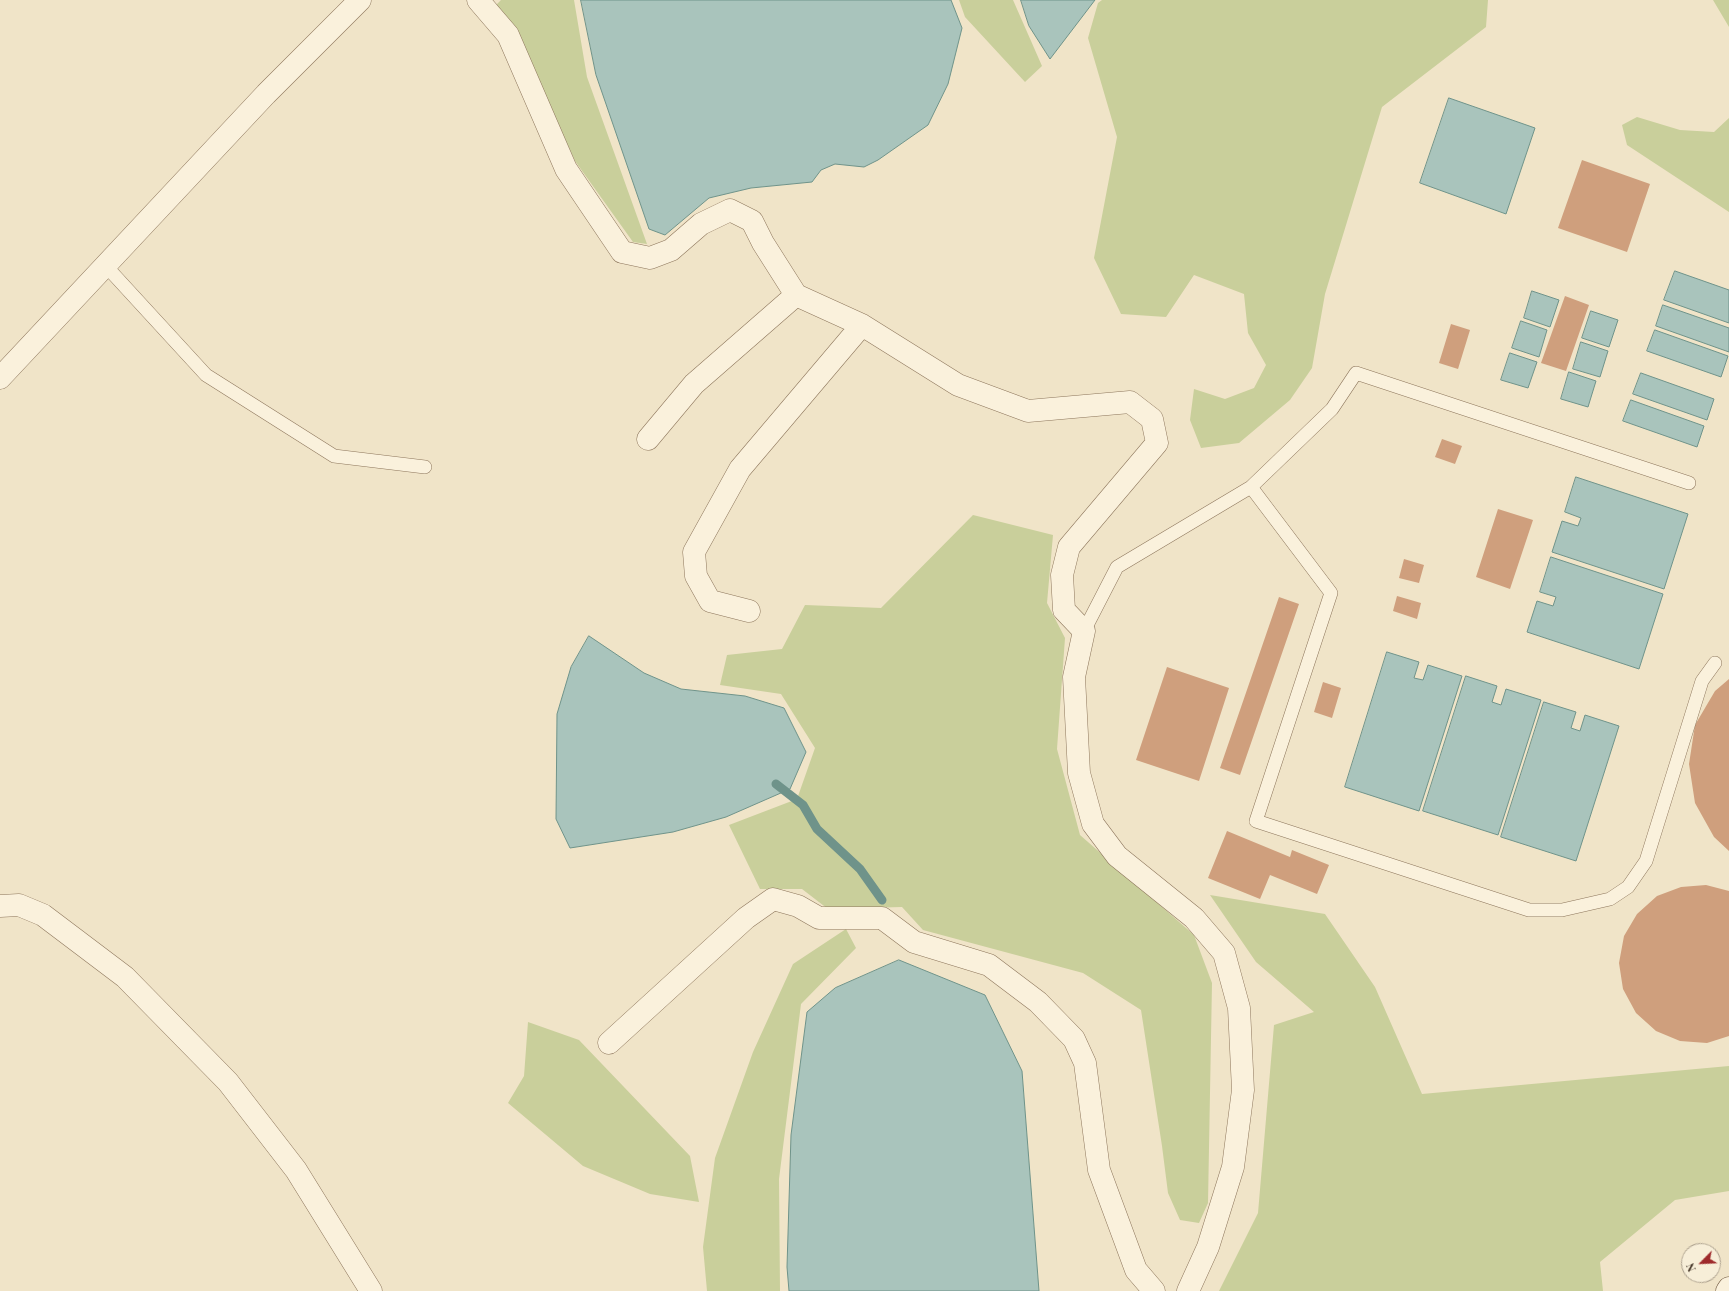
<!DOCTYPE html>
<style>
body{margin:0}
#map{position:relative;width:1729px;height:1291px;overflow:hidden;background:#f0e4c8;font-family:"Playfair Display",serif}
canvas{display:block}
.north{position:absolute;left:1681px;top:1243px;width:40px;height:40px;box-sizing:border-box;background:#f7eed8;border:1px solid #ada18e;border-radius:50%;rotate:246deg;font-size:11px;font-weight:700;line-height:16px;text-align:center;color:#3d2e20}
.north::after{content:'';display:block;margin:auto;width:14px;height:18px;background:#9e2a2b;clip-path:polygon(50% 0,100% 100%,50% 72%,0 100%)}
</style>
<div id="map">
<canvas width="1729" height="1291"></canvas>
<div class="north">N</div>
</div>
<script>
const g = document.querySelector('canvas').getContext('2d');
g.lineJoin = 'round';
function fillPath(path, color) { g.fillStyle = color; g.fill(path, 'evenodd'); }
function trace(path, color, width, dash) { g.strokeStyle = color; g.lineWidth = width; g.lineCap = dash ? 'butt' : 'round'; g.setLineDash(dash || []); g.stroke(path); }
fillPath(new Path2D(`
 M501,0H574L587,77L647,244L633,242L575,161L517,35L495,6Z
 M959,0H1013L1042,66L1025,82L965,17Z
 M1102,0H1488L1486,27L1382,107L1325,294L1312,368L1290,400L1239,443L1201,448L1190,420L1194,389L1225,399L1254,388L1266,365L1248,333L1244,294L1194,275L1166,317L1121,314L1094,258L1117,137L1088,38L1098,3Z
 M1713,0H1729V27Z
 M1637,117L1680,130L1714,132L1729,118V212L1627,145L1622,125Z
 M973,515L1053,535L1047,603L1065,638L1057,749L1080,835L1194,935L1212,983L1208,1203L1199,1223L1180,1220L1168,1193L1162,1146L1141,1010L1083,973L923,930L902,907L828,909L802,889H760L729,825L797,799L815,748L781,694L720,685L727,655L782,649L805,605L881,608Z
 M1210,895L1325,914L1375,987L1422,1094L1729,1066V1191L1675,1200L1600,1262L1603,1291H1219L1258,1213L1274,1025L1314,1012L1256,962Z
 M846,929L856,948L801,1004L779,1179L780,1291H707L703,1247L715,1158L753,1052L793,964Z
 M528,1022L579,1040L690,1156L699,1202L650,1194L583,1166L508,1103L524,1076Z`), '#c9cf9b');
const water = new Path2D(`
 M581,0H951L962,28L948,84L928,125L878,160L864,167L835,164L821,170L812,182L751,188L709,198L665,235L649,229L596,75Z
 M1021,0H1095L1050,59L1029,26Z
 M1449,98L1535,128L1506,214L1420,183Z
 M1675,271L1729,290V323L1664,300Z
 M1532,291L1559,300L1550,327L1524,318Z
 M1663,305L1729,328V352L1656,326Z
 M1591,311L1618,320L1609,347L1582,338Z
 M1521,321L1547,330L1539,357L1512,348Z
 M1655,330L1728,356L1721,377L1647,351Z
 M1581,342L1608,351L1600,377L1573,369Z
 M1510,353L1537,362L1528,388L1501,380Z
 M1569,372L1596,381L1588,407L1561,399Z
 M1641,373L1714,399L1707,420L1633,394Z
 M1631,400L1704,426L1697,447L1623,421Z
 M1576,477L1688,514L1664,589L1552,552L1562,521L1578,526L1581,518L1565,512Z
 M1551,557L1663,594L1639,669L1527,632L1537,601L1553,606L1556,597L1540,592Z
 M589,636L644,673L681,689L745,696L784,708L806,752L790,789L726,817L673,832L570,848L556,819L557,714L571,667Z
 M1387,652L1419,662L1414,678L1423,680L1428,665L1462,676L1419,811L1345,787Z
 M1466,676L1497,686L1492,702L1501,705L1506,689L1541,700L1498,835L1423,811Z
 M1544,702L1576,712L1571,728L1580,731L1585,715L1619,726L1576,861L1501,837Z
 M899,960L985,995L1022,1071L1039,1291H789L787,1267L791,1135L807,1012L835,988Z`);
fillPath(water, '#a9c4bc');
trace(water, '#6f938a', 1);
trace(new Path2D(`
 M776,784L803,805L817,829L860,869L882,900`), '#6f938a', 9);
fillPath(new Path2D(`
 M1582,160L1650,184L1627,252L1558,228Z
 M1565,296L1589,305L1566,371L1541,363Z
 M1451,324L1470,330L1458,369L1439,363Z
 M1442,439L1462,446L1455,464L1435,457Z
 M1498,509L1533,520L1510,589L1476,577Z
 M1404,559L1424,565L1419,583L1399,578Z
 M1397,596L1421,603L1417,619L1393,611Z
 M1279,597L1299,604L1240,775L1220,768Z
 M1167,667L1229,688L1199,781L1136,760Z
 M1729,679V851L1714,837L1695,803L1689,764L1695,725L1715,691Z
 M1323,682L1341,688L1332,718L1314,712Z
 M1227,831L1290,857L1292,850L1329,865L1317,894L1270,875L1260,899L1208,878Z
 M1706,885L1729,891V1036L1707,1043L1680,1041L1656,1031L1636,1013L1623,989L1619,963L1624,936L1637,914L1657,896L1681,887Z`), '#cf9f7d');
const service = new Path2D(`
 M105,265L206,375L334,456L425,467
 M1251,487L1331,593L1256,821L1529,910H1562L1610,899L1628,887L1646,861L1702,681L1715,663
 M1084,631L1117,567L1251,487L1332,409L1356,373L1689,483`);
const minor = new Path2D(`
 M478,0L508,35L566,169L622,252L650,258L671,250L701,224L730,210L752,221L763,243L796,295L862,325L958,385L1028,411L1130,402L1152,419L1157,443L1069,547L1062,575L1064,610L1084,631L1074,677L1079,773L1093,824L1117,856L1194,918L1224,953L1239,1008L1243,1090L1233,1167L1208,1247L1188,1291
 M0,378L266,94L360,0
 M648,439L694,384L796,295
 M749,611L710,601L696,576L694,552L740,469L862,325
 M0,906L19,905L43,915L125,977L228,1082L296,1170L371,1291
 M609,1043L746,918L773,899L798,906L819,918H882L914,942L989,965L1038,1002L1074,1039L1085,1063L1099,1170L1136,1270L1154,1291`);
const secondary = new Path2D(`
 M1727,1291L1729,1288`);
trace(service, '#8d765c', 14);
trace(minor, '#8d765c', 23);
trace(secondary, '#6f573f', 23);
trace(service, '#faf1dc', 13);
trace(minor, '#faf1dc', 22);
trace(secondary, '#faf1dc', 22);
</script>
